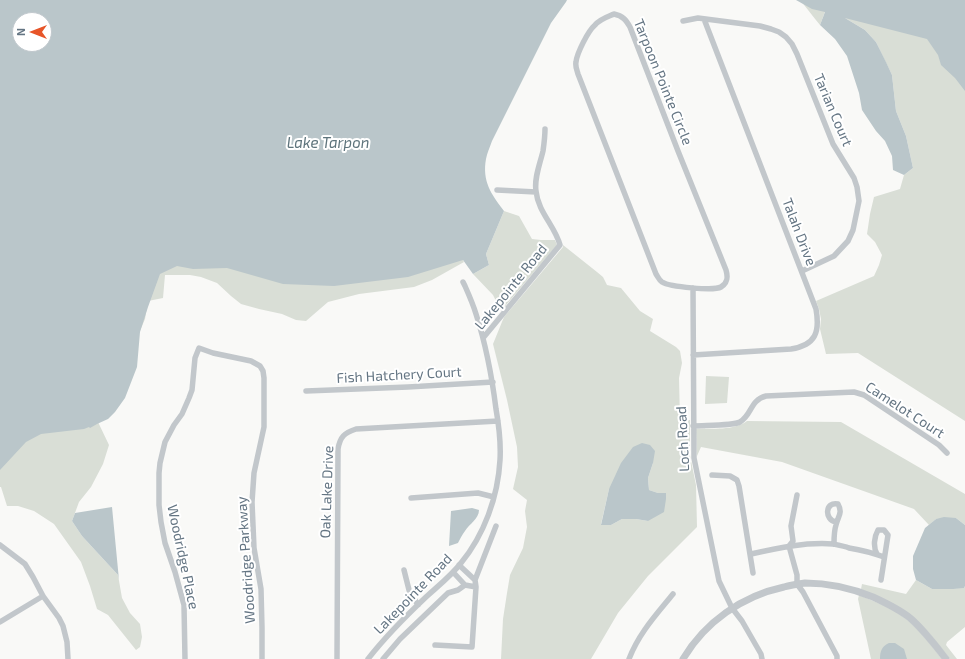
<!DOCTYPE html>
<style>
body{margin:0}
#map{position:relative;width:965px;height:659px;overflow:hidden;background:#f9f9f7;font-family:"Exo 2",sans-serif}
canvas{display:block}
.north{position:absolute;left:12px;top:12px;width:40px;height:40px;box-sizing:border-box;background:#fff;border:1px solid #c1c8cd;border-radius:50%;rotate:270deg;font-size:11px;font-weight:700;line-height:16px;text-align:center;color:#647583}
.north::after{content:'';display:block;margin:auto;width:14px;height:18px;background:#e75529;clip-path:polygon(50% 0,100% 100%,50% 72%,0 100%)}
</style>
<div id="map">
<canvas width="965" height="659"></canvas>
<div class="north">N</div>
</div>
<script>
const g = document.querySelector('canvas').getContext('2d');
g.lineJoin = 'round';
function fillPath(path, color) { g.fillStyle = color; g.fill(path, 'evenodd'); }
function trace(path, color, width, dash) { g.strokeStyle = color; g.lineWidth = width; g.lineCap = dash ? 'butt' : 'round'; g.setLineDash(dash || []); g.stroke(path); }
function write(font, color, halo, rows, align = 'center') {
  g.font = font + ' "Exo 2",sans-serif'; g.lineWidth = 4; g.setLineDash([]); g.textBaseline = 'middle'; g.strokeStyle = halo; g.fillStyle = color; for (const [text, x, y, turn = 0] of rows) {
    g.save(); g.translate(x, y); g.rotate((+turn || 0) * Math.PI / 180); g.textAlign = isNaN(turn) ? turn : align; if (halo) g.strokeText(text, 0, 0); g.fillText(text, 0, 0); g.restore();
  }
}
fillPath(new Path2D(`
 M800,0L920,29L965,74V421L858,353L826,354L820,329L821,319L819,309L816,301L874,276L879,265L882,255L875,242L867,234L870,214L874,197L900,189L904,175L913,168L906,136L896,111L892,75L876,42L865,30L845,18L826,9L820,25C813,17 807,8 800,0Z
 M504,211L519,216L532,239L541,240H555L557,245L501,311L493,295L473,274L489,265L486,254Z
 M563,245L597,272L603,277L607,285L621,288L640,311L653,319L650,331L676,347L680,351L682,363L679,378L680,420H690V456L696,485L697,527L648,576L618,613L591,659H501L503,619L507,593L510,575L523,548L527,527L525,511L527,500L513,489L518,467L517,447L507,400L493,344L504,317L563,247ZM653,463L648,478L649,490L658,493L648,521L636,519H622L611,525L601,524L609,489Z
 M460,255L464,262L432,280L414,287L359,294L328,302L306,321L296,320L282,314L259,309L241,304L231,296L217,283L201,277L190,275H165L163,298L148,301L145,319L134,345L141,263Z
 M706,376L729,377L727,403L705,404Z
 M747,421L841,422L965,494V525L956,518L936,519L929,525L914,509L782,462L701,447L697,456L696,429C712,428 734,431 747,421Z
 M98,422L109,445L103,464L91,487L79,502L72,521L82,536L118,575L122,598L130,613L140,624L142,637L140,647L136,650L108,615L97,609L90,586L81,562L54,524L34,511L18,506H7L1,487H0V448L8,436Z
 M916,580L932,589L964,588L965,586V627L947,642L946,645L957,659H950L929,633L861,589L862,584L906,594Z
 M859,595C876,602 892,608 906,619C920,630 931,645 942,659H871L858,599Z`), '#d9ded6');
fillPath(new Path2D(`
 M0,0H567L566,2L551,23L492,141C490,147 487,153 486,159C482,181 491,194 504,211L486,254L489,265L473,274L463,260L408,277L334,286L283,284L227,268L193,269L177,266L160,274L148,307L140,332L137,367L125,398L115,412L108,419L97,424L90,428L89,427L84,429L41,434L26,442L0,470ZM20,20H44V44H20Z
 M796,0H965V91L955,78L941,65L938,55L927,39L845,18L865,30L876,42L886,62L892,75L896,111L906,136L913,168L904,175L893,170L892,156L885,141L876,131L862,110L859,93L847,56L835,39L820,25L825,12L812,9Z
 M642,443L650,445L655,451L653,463L648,478L649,490L658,493H666V499L664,512L648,521L636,519H622L611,525H601L609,489L621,463L633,447Z
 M112,507L119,580L118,575L82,536L72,521L75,513Z
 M472,508L479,510C479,519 469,524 465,531C462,535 460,539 458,543L449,546L451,511Z
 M944,517L956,518L965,525V586L964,588L953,589H932L916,580L913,569V556L925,528L936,519Z
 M889,643H895L904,649L907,659H880C880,651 882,646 889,643Z`), '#bac6ca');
trace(new Path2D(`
 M614,14C623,16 626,20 630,27L678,151L726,270C728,277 728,283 721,287C714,291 670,287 662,282C659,280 658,277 656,274L578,74C577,70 575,66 576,62C577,53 588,31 595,25C600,19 607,17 614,14Z
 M683,21L698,18L760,26L771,29L779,32L786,37L792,44L797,54L833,144L854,178L857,187L859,201L853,230L848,241L834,256L802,271
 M497,190L536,192
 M693,288L694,458L719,581L732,608L742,621L761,654L762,659
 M483,338L560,245C555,226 538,212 536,191C534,178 540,164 543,151C544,144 545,137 545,129
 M693,355L791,349C816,345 820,332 816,309L704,19
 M306,391L408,387L493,382
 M693,426C703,425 733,426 740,422C752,415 750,400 766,396L854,392L864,395L939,445L947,453
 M712,475L730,476L737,480L739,486L753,573
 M797,495L791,526L793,541L789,546L797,575V584L803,592L837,656V659
 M411,498L478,493L494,497
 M834,544C834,538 834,531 836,525C838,516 843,513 838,504C825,501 824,520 836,522
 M0,545L25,564L33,577L43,596L59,618L63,626L67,642L68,659
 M751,554C778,548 805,542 833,544C838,545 844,546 849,548C861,550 873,553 884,557
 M877,554C873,547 874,537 878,530H884L888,535L881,580
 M459,565L475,580
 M404,570L409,590L418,605
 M453,572L465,585
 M0,622L43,596
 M435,645L472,647L476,587
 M185,659L184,605L175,572L165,543L161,522L159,505V473L160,463L165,442L174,425L182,414L189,398L192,390L195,358L199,348L213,353L251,361L260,366L263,371L264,378V427L254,473L252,502L254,548L261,589L262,628V659
 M337,659L338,449C340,437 344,433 356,429L498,421
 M368,659C385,637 406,616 426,597C438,586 451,576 461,563C484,535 498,497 500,460C501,443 499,426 496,409C492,377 486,345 476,314C473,304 469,295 465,286L463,282
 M383,659L400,639L448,593L458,590L465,585L476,587L475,580L496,526
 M629,659C639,633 656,615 673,594`), '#c2c7cb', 5.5);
trace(new Path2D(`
 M683,659C705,622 742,596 784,587C791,585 798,584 805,583C828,583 851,588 873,597C886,603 899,609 910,618C924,630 935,645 946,659`), '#c2c7cb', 7);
write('14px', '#647583', '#fff', [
 ["Tarpoon Pointe Circle",663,82,68],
 ["Tarian Court",833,110,67],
 ["Talah Drive",799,232,69],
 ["Lakepointe Road",511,287,-51],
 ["Fish Hatchery Court",399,375,-3],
 ["Camelot Court",905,410,33],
 ["Loch Road",683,439,-93],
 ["Oak Lake Drive",327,492,-88],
 ["Woodridge Place",183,557,78],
 ["Woodridge Parkway",246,560,-94],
 ["Lakepointe Road",413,594,-46]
]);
write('italic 15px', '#5e747c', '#fff', [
 ["Lake Tarpon",328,143]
]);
</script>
